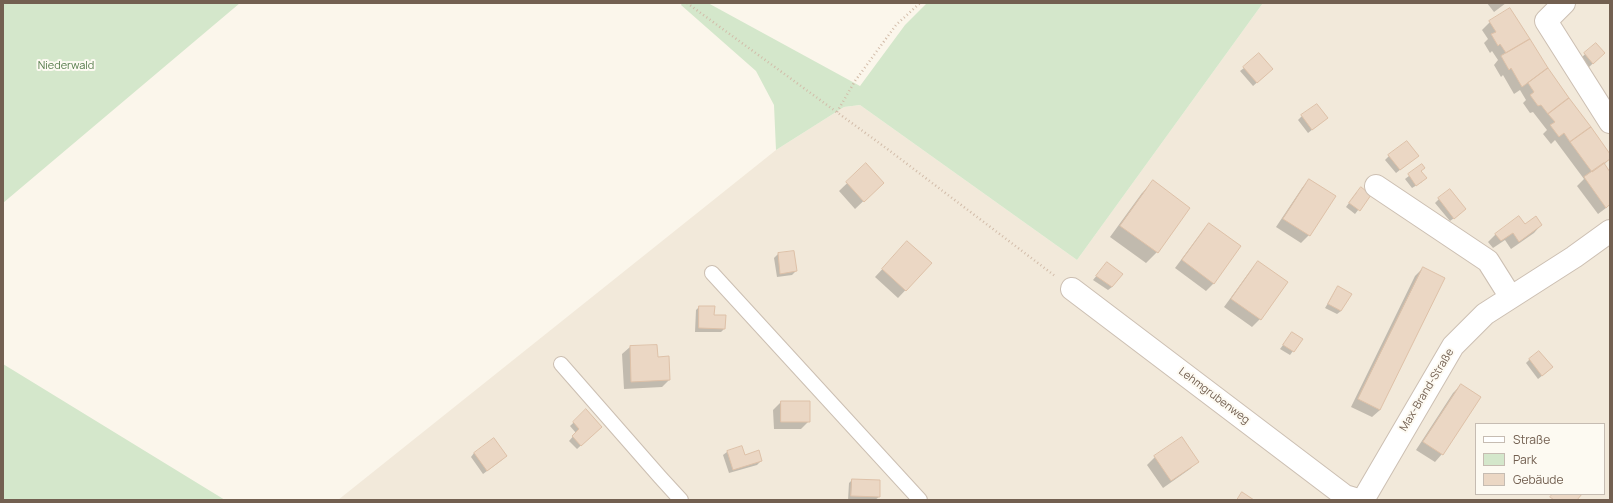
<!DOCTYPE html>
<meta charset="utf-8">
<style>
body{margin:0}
#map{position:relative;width:1613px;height:503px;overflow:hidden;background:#fbf6eb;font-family:Manrope,sans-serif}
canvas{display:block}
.frame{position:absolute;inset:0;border:4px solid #736051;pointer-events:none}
.legend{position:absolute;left:1475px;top:423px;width:130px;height:72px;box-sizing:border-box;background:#fdfaf2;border:1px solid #c6bcb2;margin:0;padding:5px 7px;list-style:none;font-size:12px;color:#736051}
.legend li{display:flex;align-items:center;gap:8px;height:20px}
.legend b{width:20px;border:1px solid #c6bcb2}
</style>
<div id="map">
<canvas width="1613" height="503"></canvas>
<div class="frame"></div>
<ul class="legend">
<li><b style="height:5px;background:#fff"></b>Straße</li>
<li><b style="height:11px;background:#d4e7cb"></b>Park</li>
<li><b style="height:11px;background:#ebd7c4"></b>Gebäude</li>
</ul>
</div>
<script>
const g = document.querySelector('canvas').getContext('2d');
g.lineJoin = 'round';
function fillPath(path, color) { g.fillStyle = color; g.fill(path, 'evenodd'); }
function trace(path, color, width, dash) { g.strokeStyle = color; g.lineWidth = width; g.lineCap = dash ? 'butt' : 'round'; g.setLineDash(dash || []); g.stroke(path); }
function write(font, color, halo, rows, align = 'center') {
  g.font = font + ' Manrope,sans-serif'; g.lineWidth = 4; g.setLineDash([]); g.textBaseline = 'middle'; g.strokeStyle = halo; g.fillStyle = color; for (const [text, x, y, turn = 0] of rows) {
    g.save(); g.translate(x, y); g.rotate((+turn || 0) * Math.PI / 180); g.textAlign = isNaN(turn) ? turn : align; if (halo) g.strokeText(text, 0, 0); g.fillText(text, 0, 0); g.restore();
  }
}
fillPath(new Path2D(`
 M1263,3H1610V500H338L776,150L844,107L860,105L1077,260ZM1476,424H1604V494H1476Z`), '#f2e9da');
fillPath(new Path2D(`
 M3,3H240L3,203Z
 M682,3H708L860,86L905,25L927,3H1263L1077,260L860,105L844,107L776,150L774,105L756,71L681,5Z
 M3,364L225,500H3Z`), '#d4e7cb');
fillPath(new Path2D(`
 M1487,3H1506L1494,12Z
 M1510,10L1548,69L1610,156V158L1604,165L1610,173V205L1598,214L1577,186L1584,179L1555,140L1551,144L1543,134L1547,130L1533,112L1530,113L1523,103L1526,100L1520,90L1514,94L1503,75L1501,77L1494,65L1498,60L1492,51L1490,53L1484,43L1488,39L1482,30L1490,22Z
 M1596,44L1600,57L1589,67L1581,58Z
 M1244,68L1268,73L1253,86L1240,71Z
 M1302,116L1327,118L1308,133L1298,120Z
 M1389,156L1414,159L1396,173L1385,160Z
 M866,165L875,190L855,209L839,191Z
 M1422,166V182L1412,188L1405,179Z
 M1309,180V235L1301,243L1276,227L1302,188Z
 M1153,182L1157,252L1146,263L1110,237L1142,193Z
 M1357,192L1370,195L1355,214L1346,207Z
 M1439,199L1461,213L1450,221L1435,203Z
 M1209,224L1214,283L1206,291L1175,268L1202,232Z
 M1541,225L1534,233L1511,249L1505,240L1493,248L1488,242L1496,234L1525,226Z
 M900,250L931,263L898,298L875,277Z
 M794,252L796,271L792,275L777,277L774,258L778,254Z
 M1259,262L1260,319L1252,327L1224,307L1251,270Z
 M1107,263L1112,287L1108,290L1093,280Z
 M1423,268L1380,410L1372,417L1351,407L1415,276Z
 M1338,287L1341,311L1337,314L1325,308Z
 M699,307L724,329L721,332H695L696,310Z
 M1292,333L1302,339L1290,355L1280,349Z
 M656,346L657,358L669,380L662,387L624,389L622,354L630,347Z
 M1530,359L1548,371L1538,379L1526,363Z
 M1461,385L1442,454L1435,462L1416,450L1453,393Z
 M781,402L809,421L801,429H774L773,410Z
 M586,411L601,427L577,449L569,441L576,433L570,426Z
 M741,447L744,456L761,461L757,465L729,473L723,455L727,452Z
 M474,453L502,460L483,474L471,457Z
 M1155,457L1197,462L1190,469L1163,488L1147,465Z
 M852,480L879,497L875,500H848L849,483Z`), '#0003');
const building = new Path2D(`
 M1510,8L1530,39L1506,53L1500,44L1498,46L1491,34L1496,32L1489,21Z
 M1530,39L1548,68L1522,87L1511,68L1509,70L1501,56Z
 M1596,43L1605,53L1593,64L1584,53Z
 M1259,53L1273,69L1257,83L1243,67Z
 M1548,68L1569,98L1548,114L1541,105L1538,106L1530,95L1534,92L1528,83Z
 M1569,98L1591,127L1570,142L1564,133L1559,137L1550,125L1555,122L1548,114Z
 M1317,104L1328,118L1312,130L1301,115Z
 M1591,127L1610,154V159L1592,172L1570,142Z
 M1407,141L1419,156L1400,170L1388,155Z
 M866,163L884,183L864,202L846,182Z
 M1604,163L1610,172V204L1606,208L1584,177Z
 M1422,164L1425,168L1421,171L1427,178L1416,186L1408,174Z
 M1309,179L1336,196L1310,236L1283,219Z
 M1153,180L1190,208L1158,253L1120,226Z
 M1361,187L1371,195L1360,211L1349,203Z
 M1450,189L1466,209L1454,219L1438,198Z
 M1519,216L1525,224L1536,216L1542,225L1519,242L1513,233L1501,241L1495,234Z
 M1209,223L1241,246L1214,284L1182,260Z
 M907,241L932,263L906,291L882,269Z
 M794,251L797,271L780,274L778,253Z
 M1258,261L1288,282L1261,320L1231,299Z
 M1107,262L1123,274L1112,287L1096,276Z
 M1423,267L1445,278L1380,410L1358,399Z
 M1338,286L1352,294L1341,311L1328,304Z
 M699,306H715L714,315H726L725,329L699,328Z
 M1292,332L1303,339L1294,352L1283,345Z
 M657,345L658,357L669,356L670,380L631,382L630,346Z
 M1539,351L1553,367L1542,376L1529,359Z
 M1461,384L1481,397L1443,455L1423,442Z
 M781,401H810V422H781Z
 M586,409L602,427L581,446L572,436L579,429L573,422Z
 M1182,437L1199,462L1171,481L1154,456Z
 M494,438L507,456L487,471L474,453Z
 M742,446L745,455L759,450L762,461L733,470L727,451Z
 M852,479L880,480V497L851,496Z
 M1242,492L1254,500H1237Z
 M1553,494H1582L1577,500H1554L1550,497Z`);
fillPath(building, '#ebd7c4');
trace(building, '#dec1a8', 1);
const service = new Path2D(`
 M712,273L920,500
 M561,364L660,477L681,500`);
const minor = new Path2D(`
 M1564,3L1546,21L1610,122
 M1376,186L1488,261L1510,296
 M1072,289L1345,496L1358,500
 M1363,500L1453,346L1485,314L1574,257L1610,231`);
trace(service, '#ccbfb2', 16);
trace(minor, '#ccbfb2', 24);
trace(new Path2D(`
 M687,3L886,148L1055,276
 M837,112L855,81L896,25L920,3`), '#d2bca9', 2.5, [1, 3]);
trace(service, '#fff', 14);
trace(minor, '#fff', 22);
write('11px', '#577d4d', '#fdfaf2', [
 ["Niederwald",66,66]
]);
write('11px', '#736051', '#fdfaf2', [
 ["Max-Brand-Straße",1427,390,-59],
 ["Lehmgrubenweg",1214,396,37]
]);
</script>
